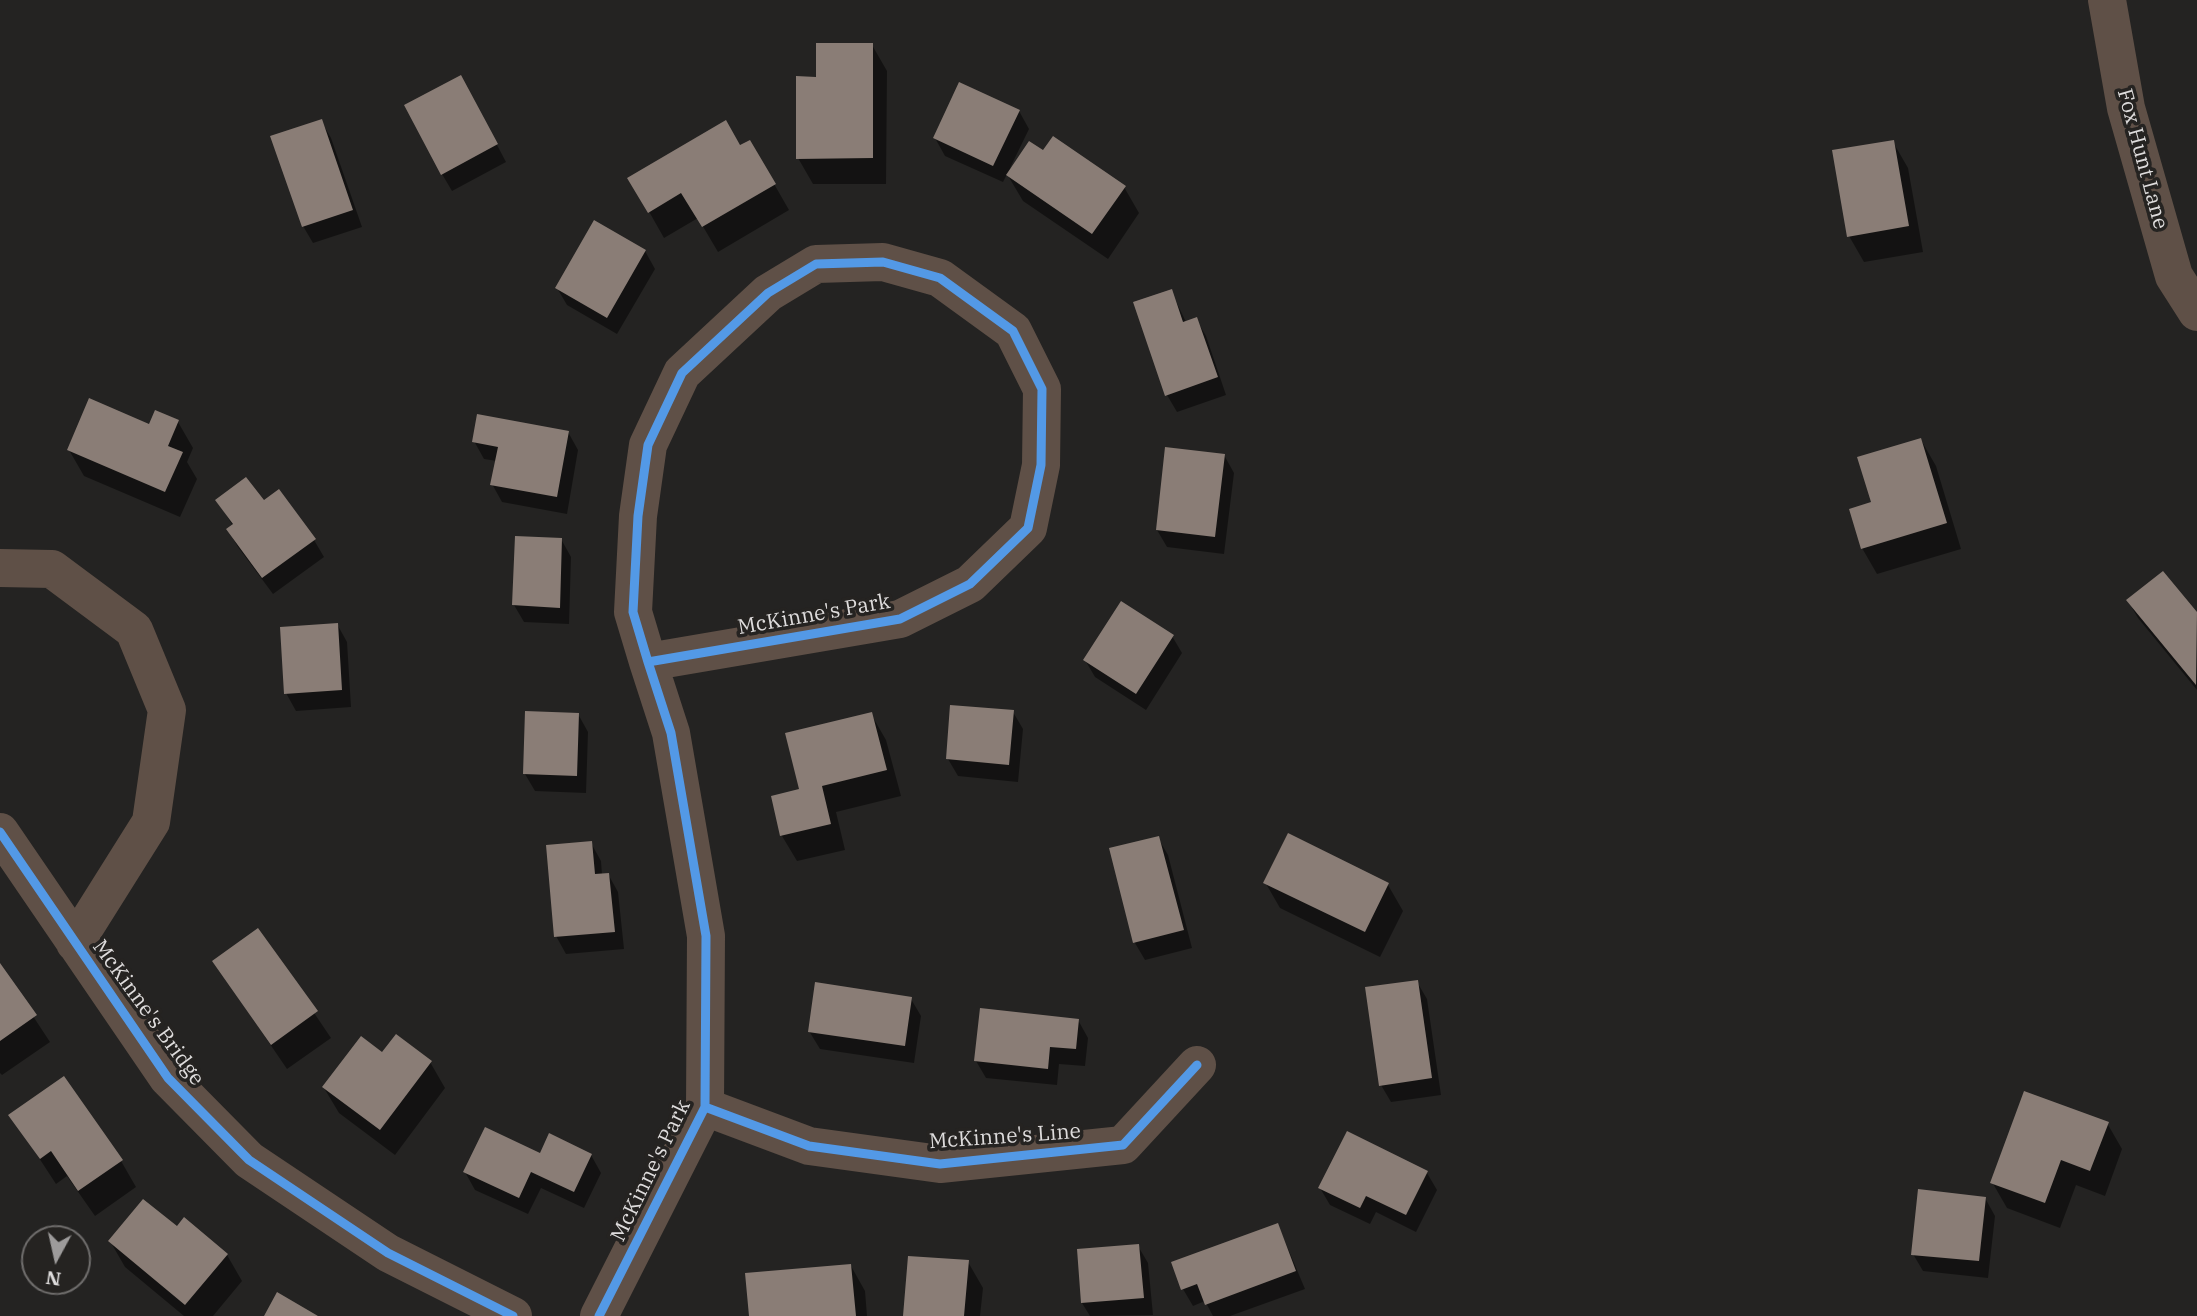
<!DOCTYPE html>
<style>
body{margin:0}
#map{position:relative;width:2197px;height:1316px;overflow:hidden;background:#242322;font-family:"IBM Plex Serif",serif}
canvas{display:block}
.north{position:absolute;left:21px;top:1225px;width:70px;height:70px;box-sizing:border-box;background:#252321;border:2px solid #6f6d6c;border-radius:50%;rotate:188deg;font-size:19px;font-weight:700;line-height:28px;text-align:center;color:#dedcdc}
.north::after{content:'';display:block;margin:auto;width:24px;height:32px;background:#9d9b9b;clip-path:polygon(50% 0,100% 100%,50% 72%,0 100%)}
</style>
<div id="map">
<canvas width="2197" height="1316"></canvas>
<div class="north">N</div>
</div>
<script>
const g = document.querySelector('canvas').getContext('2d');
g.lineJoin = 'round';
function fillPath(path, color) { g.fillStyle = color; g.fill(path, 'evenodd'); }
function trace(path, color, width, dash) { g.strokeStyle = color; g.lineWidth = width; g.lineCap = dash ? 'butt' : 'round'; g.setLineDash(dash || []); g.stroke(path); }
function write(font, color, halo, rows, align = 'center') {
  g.font = font + ' "IBM Plex Serif",serif'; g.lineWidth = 7; g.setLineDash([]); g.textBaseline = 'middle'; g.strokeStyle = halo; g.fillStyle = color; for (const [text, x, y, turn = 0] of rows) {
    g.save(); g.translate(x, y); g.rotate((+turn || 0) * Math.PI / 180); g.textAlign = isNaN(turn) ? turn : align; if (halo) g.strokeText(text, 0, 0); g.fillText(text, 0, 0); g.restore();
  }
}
fillPath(new Path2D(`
 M872,45L887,71L886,184H813L798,158L818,79Z
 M470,94L506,162L452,191L442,174Z
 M1019,111L1029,129L1010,168L1044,153L1124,187L1139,213L1108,259L1023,201L1007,174L1003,182L945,156L935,138Z
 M321,121L331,138L362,227L313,243L303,226Z
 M750,142L789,210L718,252L698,218L664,238L630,178Z
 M1893,142L1908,168L1923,252L1864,262L1849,236Z
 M645,251L655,269L617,334L567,305L557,288Z
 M1171,291L1186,322L1196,319L1206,336L1226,395L1177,412L1167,395Z
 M178,422L193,448L187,462L197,479L180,517L84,476L69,450Z
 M568,432L578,450L567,514L502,502L492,484L497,461L484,459L474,441Z
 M1921,440L1936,466L1961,549L1877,574L1862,548Z
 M1224,455L1234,473L1224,554L1167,547L1157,530Z
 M217,500L263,503L314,540L324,557L273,594L238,547L228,530L233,526Z
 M561,539L571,557L569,624L524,622L514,605Z
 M2163,573L2197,615V690L2138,618L2128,601Z
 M337,624L347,642L351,707L296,711L286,693Z
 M1172,636L1182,653L1146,710L1095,677L1085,660Z
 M1013,712L1023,729L1018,782L958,776L948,759Z
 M578,714L588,732L586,793L535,791L525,774Z
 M871,714L886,740L901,796L836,812L845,850L797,861L782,836L773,798L801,790Z
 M1158,838L1168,855L1192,948L1145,960L1135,943L1111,849Z
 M591,843L601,861L602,875L608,874L618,892L624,949L566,954L556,936Z
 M1265,882L1388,885L1403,911L1380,957L1280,908Z
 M258,930L331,1038L287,1069L214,962Z
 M0,966L50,1042L2,1075L0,1073Z
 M1417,982L1427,999L1441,1095L1391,1102L1381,1085Z
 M911,999L921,1016L914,1063L820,1049L809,1031Z
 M1078,1020L1088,1038L1085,1066L1059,1064L1057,1085L986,1078L976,1061Z
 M383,1054L430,1062L445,1088L395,1155L339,1113L324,1088Z
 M11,1115L121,1161L136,1187L95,1216L67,1176L56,1184Z
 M2107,1123L2122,1149L2105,1196L2076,1185L2060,1228L2007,1208L1992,1182Z
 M541,1155H591L601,1173L584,1208L541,1188L528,1214L475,1190L465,1172Z
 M1427,1173L1437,1190L1416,1232L1376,1212L1370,1224L1330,1205L1320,1188Z
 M1985,1198L1995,1216L1988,1278L1923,1271L1913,1254Z
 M1278,1225L1305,1289L1230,1316H1213L1205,1301L1193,1306L1183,1289Z
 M110,1241L227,1255L242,1281L213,1316H184L125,1267Z
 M1138,1246L1148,1263L1153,1315L1090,1316L1082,1303L1078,1251Z
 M968,1262L983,1288L980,1316H905Z
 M851,1266L865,1291L867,1316H751Z`), '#0007');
fillPath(new Path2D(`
 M816,43H873V158L796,159V76L816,77Z
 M461,75L498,144L441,175L404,105Z
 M959,82L1020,110L993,166L933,138Z
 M322,119L353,210L302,227L270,136Z
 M726,120L740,145L750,140L776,184L702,227L681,193L648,213L627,178Z
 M1053,136L1126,186L1092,234L1006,175L1029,141L1043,150Z
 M1894,140L1909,226L1847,237L1832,150Z
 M594,220L646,250L607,318L555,288Z
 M1172,289L1183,322L1197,317L1218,377L1165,396L1133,302Z
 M89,398L149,424L155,410L179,420L168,446L183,452L165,492L67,450Z
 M477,414L569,431L557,497L490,485L498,447L472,442Z
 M1921,438L1947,523L1861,549L1849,509L1871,502L1857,457Z
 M1165,447L1225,454L1215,537L1156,530Z
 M246,477L264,500L279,489L316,539L262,578L226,529L233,524L215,500Z
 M515,536L562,538L560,608L512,605Z
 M2163,571L2197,612L2196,685L2126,600Z
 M1121,601L1174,635L1136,694L1083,660Z
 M338,623L342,690L284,694L280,627Z
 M950,705L1014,710L1009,765L946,759Z
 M525,711L579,713L577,776L523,774Z
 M872,712L887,770L822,786L831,824L780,836L771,796L799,789L785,733Z
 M1288,833L1389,883L1365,932L1263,883Z
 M1159,836L1184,930L1133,943L1109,848Z
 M592,841L595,874L609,873L615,932L554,937L546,845Z
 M258,928L318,1011L271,1045L212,961Z
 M0,963L37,1015L0,1041Z
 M1418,980L1432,1078L1379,1086L1365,987Z
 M815,982L912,997L905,1046L808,1032Z
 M980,1008L1079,1019L1076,1049L1050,1047L1048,1069L974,1061Z
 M396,1034L432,1061L380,1130L322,1087L361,1036L382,1052Z
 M64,1076L123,1160L78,1191L51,1151L40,1159L8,1115Z
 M2024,1091L2109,1122L2090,1171L2061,1160L2045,1203L1990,1183Z
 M485,1127L540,1153L549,1133L592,1154L574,1192L531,1172L519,1198L463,1172Z
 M1347,1131L1428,1171L1406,1215L1366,1196L1360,1208L1318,1188Z
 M1918,1189L1986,1197L1979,1261L1911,1255Z
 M143,1199L177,1226L184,1217L228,1254L185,1305L108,1241Z
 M1278,1223L1296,1271L1205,1305L1197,1284L1181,1290L1171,1262Z
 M1139,1244L1144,1298L1081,1303L1077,1249Z
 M908,1256L969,1260L964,1316H903Z
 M851,1264L856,1316H749L745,1273Z
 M277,1292L318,1316H264Z`), '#8a7d76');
trace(new Path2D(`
 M2107,0L2126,108L2174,276L2197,312
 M0,568L52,569L134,630L167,710L151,822L75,943
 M0,832L168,1078L249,1160L388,1253L513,1316
 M705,1107L809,1146L940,1164L1123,1145L1197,1065
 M599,1316L705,1107L706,936L671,733L648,662L633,612L638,516L648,445L682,373L768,293L816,264L883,262L940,278L1013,331L1042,389L1041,465L1028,528L970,584L900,619L648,662`), '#5f5047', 38);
trace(new Path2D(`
 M0,832L168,1078L249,1160L388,1253L513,1316
 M705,1107L809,1146L940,1164L1123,1145L1197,1065
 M599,1316L705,1107L706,936L671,733L648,662L633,612L638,516L648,445L682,373L768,293L816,264L883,262L940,278L1013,331L1042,389L1041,465L1028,528L970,584L900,619L648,662`), '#5399e6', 9);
write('21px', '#dedcdc', '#252321', [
 ["Fox Hunt Lane",2142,159,75],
 ["McKinne's Park",814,615,-10],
 ["McKinne's Bridge",148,1013,54],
 ["McKinne's Line",1005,1137,-4],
 ["McKinne's Park",651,1171,-64]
]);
</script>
